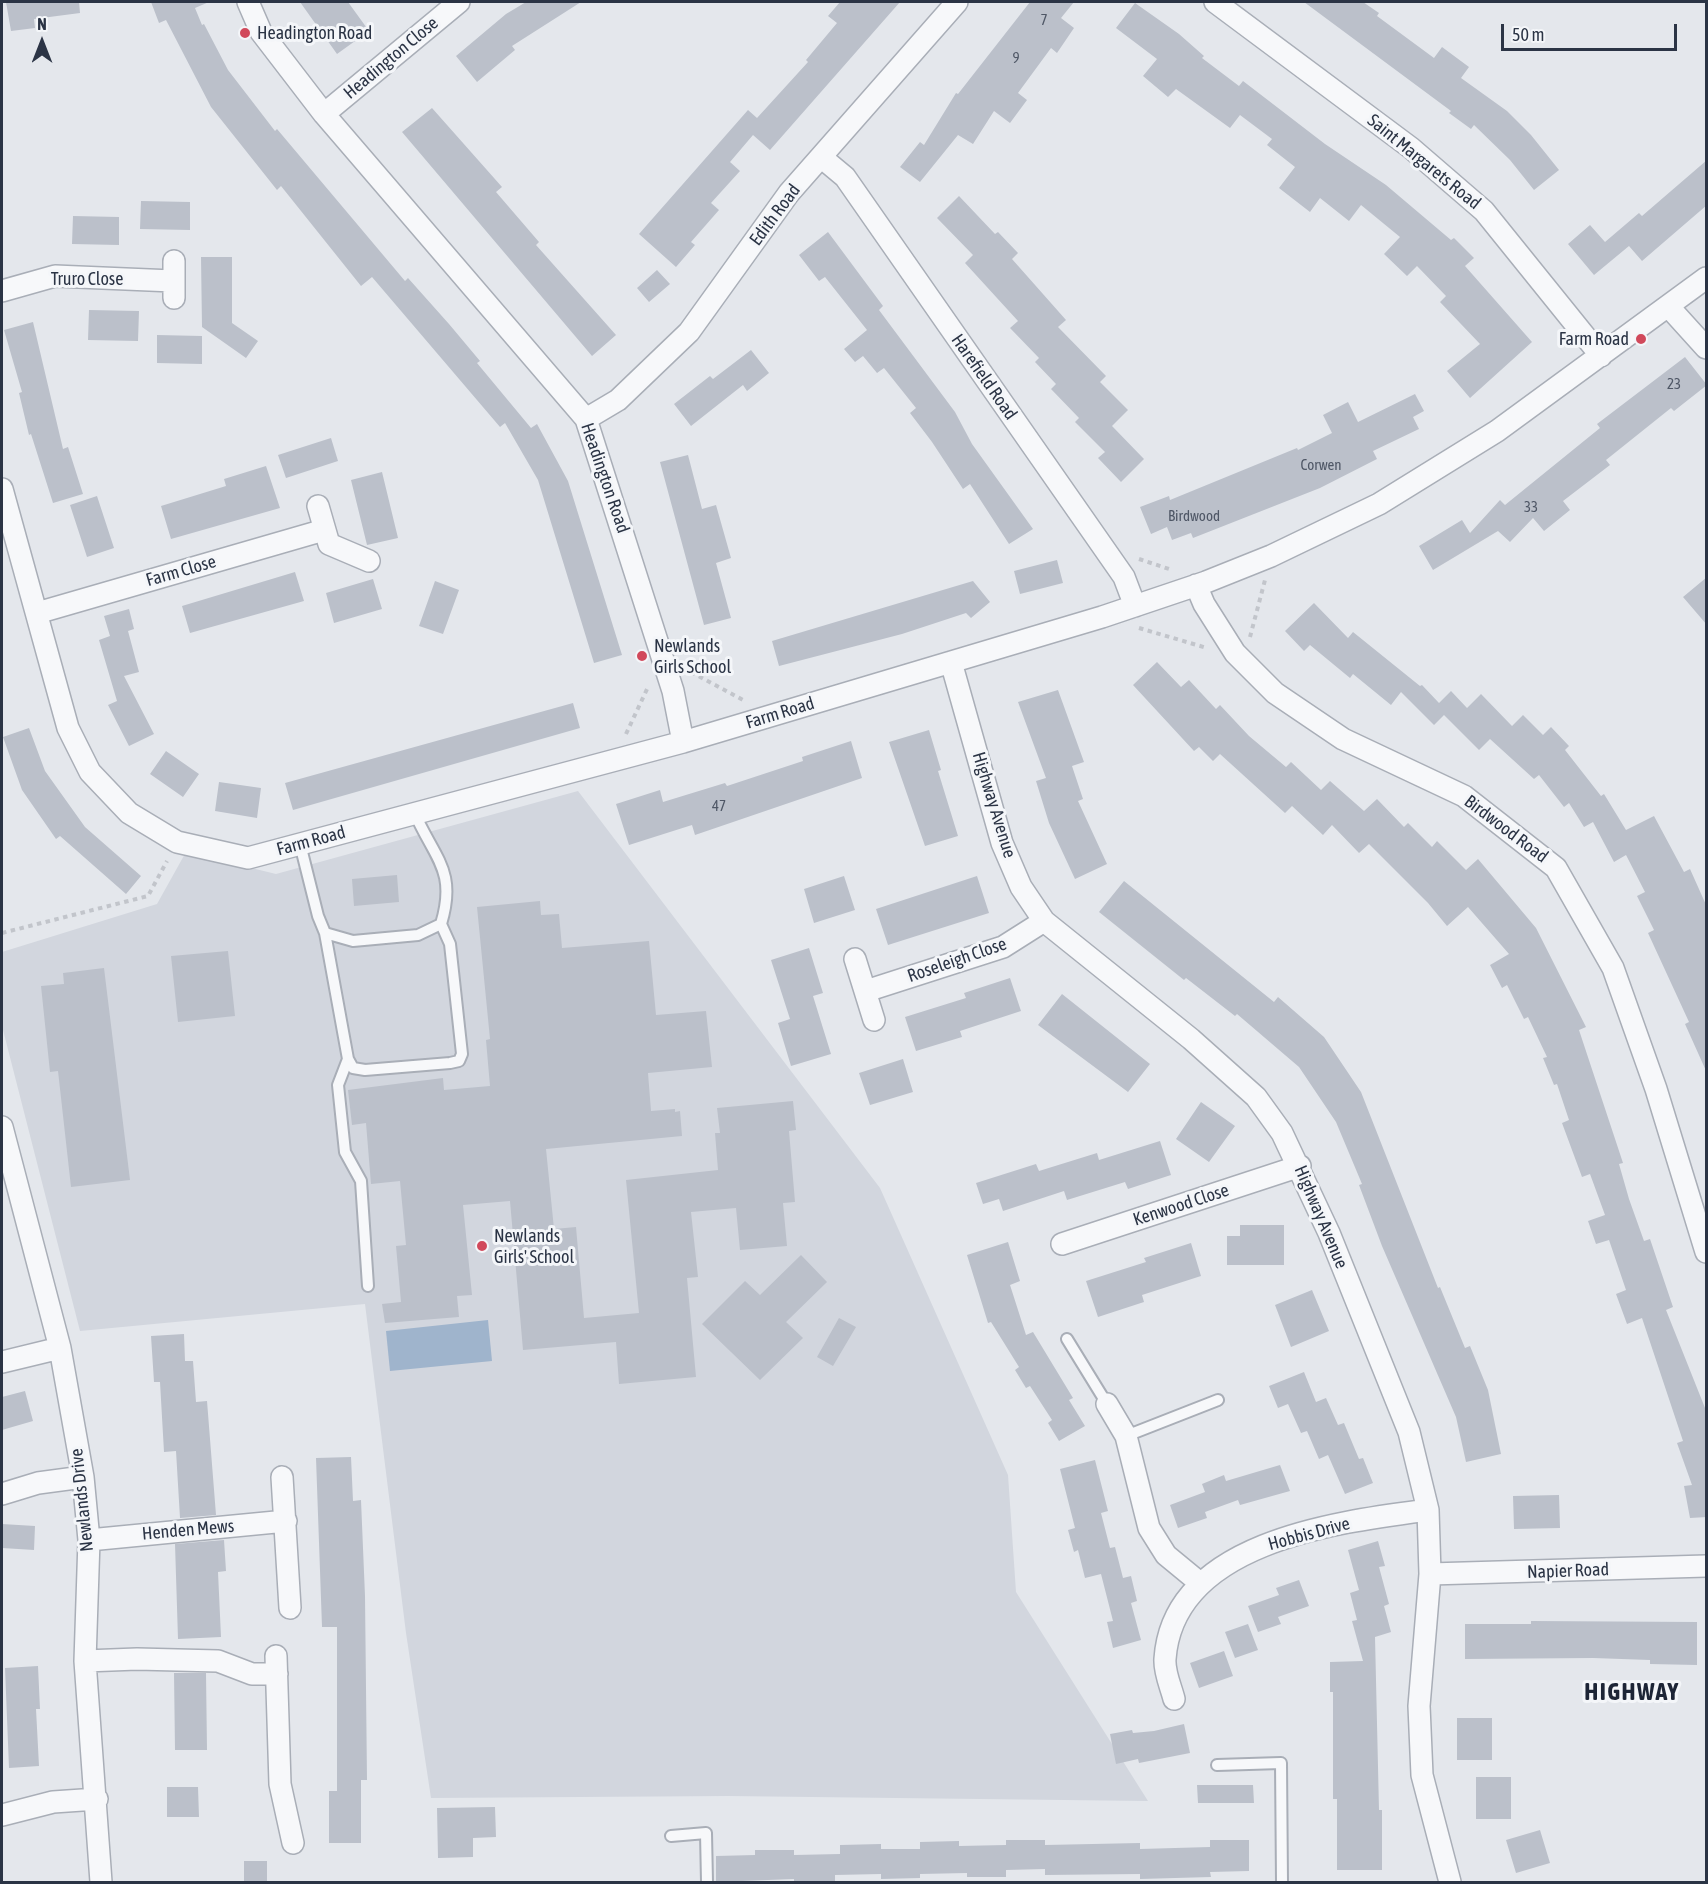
<!DOCTYPE html>
<style>
body{margin:0}
#map{position:relative;width:1708px;height:1884px;overflow:hidden;background:#e4e7ec;font-family:"Asap Condensed",sans-serif}
canvas{display:block}
.frame{position:absolute;inset:0;border:3px solid #2b3445;pointer-events:none}
.north{position:absolute;left:12px;top:12px;width:60px;height:60px;-webkit-text-stroke:4px #f4f6f9;paint-order:stroke;rotate:0deg;font-size:16px;font-weight:700;line-height:24px;text-align:center;color:#2b3445}
.north::after{content:'';display:block;margin:auto;width:21px;height:27px;background:#2b3445;clip-path:polygon(50% 0,100% 100%,50% 72%,0 100%)}
.scale{position:absolute;left:1501px;top:24px;width:176px;height:27px;box-sizing:border-box;border:3px solid #2b3445;border-top:0;padding-left:8px;font-size:18px;line-height:21px;white-space:nowrap;color:#2b3445;-webkit-text-stroke:4px #f4f6f9;paint-order:stroke}
</style>
<div id="map">
<canvas width="1708" height="1884"></canvas>
<div class="frame"></div>
<div class="north">N</div>
<div class="scale">50 m</div>
</div>
<script>
const g = document.querySelector('canvas').getContext('2d');
g.lineJoin = 'round';
function fillPath(path, color) { g.fillStyle = color; g.fill(path, 'evenodd'); }
function trace(path, color, width, dash) { g.strokeStyle = color; g.lineWidth = width; g.lineCap = dash ? 'butt' : 'round'; g.setLineDash(dash || []); g.stroke(path); }
function write(font, color, halo, rows, align = 'center') {
  g.font = font + ' "Asap Condensed",sans-serif'; g.lineWidth = 6; g.setLineDash([]); g.textBaseline = 'middle'; g.strokeStyle = halo; g.fillStyle = color; for (const [text, x, y, turn = 0] of rows) {
    g.save(); g.translate(x, y); g.rotate((+turn || 0) * Math.PI / 180); g.textAlign = isNaN(turn) ? turn : align; if (halo) g.strokeText(text, 0, 0); g.fillText(text, 0, 0); g.restore();
  }
}
fillPath(new Path2D(`
 M578,791L880,1188L1008,1475L1016,1592L1148,1801L728,1796L431,1798L406,1633L365,1304L80,1331L2,1026V952L157,904L186,852L276,874Z`), '#d2d6de');
fillPath(new Path2D(`
 M488,1320L492,1361L390,1371L386,1331Z`), '#9fb4cc');
fillPath(new Path2D(`
 M6,2H79L80,13L34,19L35,28L11,31Z
 M151,2H209L195,8L202,25L204,24L228,70L275,131L277,129L405,281L408,278L449,324L480,361L477,363L531,428L537,424L568,481L622,655L594,663L538,480L505,423L500,427L372,277L361,286L281,186L277,190L211,107L166,20L159,23Z
 M300,2H348L369,31L337,54Z
 M526,2H581L512,46L515,50L477,82L456,56L506,14Z
 M840,2H900L770,150L753,135L730,162L740,171L711,203L719,210L691,242L695,245L676,267L639,234L748,110L757,118L808,62L806,60L837,23L828,16Z
 M1030,2H1074L1061,18L1074,28L1057,53L1051,48L1018,93L1027,100L1010,123L994,111L973,144L958,135L920,182L900,167L920,142L924,145L956,93L958,94Z
 M1304,2H1363L1379,13L1377,16L1434,58L1442,47L1469,67L1461,78L1507,111L1531,135L1559,170L1534,190L1510,160L1474,125L1471,129L1449,113L1451,111Z
 M1135,3L1179,34L1204,56L1202,58L1239,86L1243,81L1325,144L1386,185L1451,240L1454,238L1474,258L1465,266L1532,342L1470,398L1447,371L1480,344L1440,302L1446,296L1417,266L1407,276L1384,254L1400,237L1361,205L1349,221L1320,198L1310,212L1279,188L1295,167L1267,145L1272,139L1240,115L1230,128L1176,89L1168,97L1143,76L1157,59L1116,28Z
 M432,108L502,187L496,192L539,242L536,245L616,335L592,356L402,132Z
 M1707,160V205L1642,261L1629,246L1594,275L1568,244L1590,225L1605,242L1639,213L1642,216Z
 M959,196L995,234L998,232L1018,253L1012,259L1066,320L1058,327L1106,376L1100,382L1128,410L1112,426L1144,459L1121,482L1098,458L1105,452L1075,422L1079,418L1051,389L1056,384L1035,362L1039,358L1010,328L1018,321L965,263L973,255L937,218Z
 M141,201L190,202V230L140,229Z
 M73,216L119,217V245L72,244Z
 M828,232L883,306L879,310L955,412L972,444L1033,529L1009,544L970,484L963,489L932,442L910,413L916,408L884,368L877,373L863,356L855,362L844,349L867,330L825,277L819,281L799,255Z
 M201,257H232V323L258,341L246,358L202,327Z
 M657,270L670,284L649,302L637,288Z
 M89,310L139,311L138,341L88,340Z
 M33,322L63,449L68,447L83,494L53,503L31,434L29,435L19,393L22,392L4,330Z
 M157,335L202,336V364L157,363Z
 M751,350L769,373L747,391L743,385L691,426L674,404L710,376L713,379Z
 M1685,357L1707,385L1674,411L1671,408L1606,460L1610,465L1563,501L1570,510L1544,531L1533,518L1510,542L1498,531L1433,570L1419,546L1462,520L1470,533L1500,500L1505,505L1600,428L1597,424Z
 M1415,394L1424,411L1413,417L1419,429L1373,451L1377,459L1320,488L1193,538L1191,533L1172,540L1167,527L1151,534L1140,507L1169,496L1170,500L1297,448L1298,450L1332,433L1323,415L1348,402L1358,422Z
 M331,438L338,461L286,478L278,455Z
 M688,455L702,509L716,505L731,558L716,563L731,618L704,625L660,462Z
 M266,466L280,508L171,539L161,506L226,486L224,479Z
 M382,472L398,538L367,545L351,480Z
 M97,496L114,548L87,557L70,505Z
 M1057,560L1063,583L1020,594L1014,571Z
 M295,572L304,601L190,633L182,606Z
 M1707,577V625L1683,597Z
 M373,579L382,609L334,623L326,593Z
 M435,581L459,590L443,634L419,626Z
 M973,581L990,602L971,618L966,613L902,634L779,666L772,641Z
 M1314,603L1348,638L1353,632L1420,686L1422,685L1439,703L1451,691L1467,708L1481,694L1512,726L1523,715L1543,735L1551,727L1569,746L1565,750L1601,796L1604,794L1626,830L1654,816L1684,872L1690,869L1707,907V1073L1685,1024L1689,1022L1648,933L1654,930L1637,896L1645,892L1626,855L1614,862L1593,822L1584,827L1569,803L1564,807L1539,775L1534,779L1490,739L1479,750L1444,715L1434,725L1401,692L1391,705L1353,674L1350,678L1310,645L1304,651L1285,631Z
 M129,609L134,629L128,631L139,672L124,676L154,734L129,746L108,705L117,701L99,640L110,636L104,616Z
 M1157,662L1181,687L1189,680L1216,709L1220,705L1249,736L1286,767L1291,762L1321,790L1330,781L1364,811L1377,799L1404,827L1408,823L1432,847L1437,841L1466,870L1478,859L1536,928L1586,1027L1579,1030L1623,1163L1619,1164L1629,1199L1644,1241L1650,1239L1673,1307L1666,1310L1707,1413V1517L1690,1518L1684,1486L1692,1485L1677,1443L1683,1441L1642,1318L1627,1324L1616,1294L1626,1290L1609,1240L1596,1244L1588,1221L1605,1215L1590,1174L1582,1177L1562,1123L1569,1120L1557,1084L1554,1085L1543,1058L1547,1057L1528,1017L1524,1019L1507,985L1502,988L1490,965L1509,954L1468,907L1447,926L1428,903L1369,844L1359,853L1332,825L1323,835L1292,806L1285,813L1220,754L1213,761L1199,747L1194,751L1133,685Z
 M1058,690L1084,762L1072,766L1083,799L1078,801L1107,864L1075,879L1049,823L1036,781L1046,778L1018,702Z
 M573,703L580,728L293,810L285,783Z
 M29,728L45,771L85,827L141,876L126,894L60,836L56,839L22,790L3,737Z
 M929,730L941,770L938,771L958,836L925,846L889,742Z
 M851,741L862,778L695,835L692,825L629,845L616,804L660,790L663,802L725,783L727,786L803,761L802,757Z
 M166,751L199,774L183,797L150,774Z
 M219,782L261,788L257,818L215,811Z
 M397,875L399,902L354,906L352,879Z
 M844,876L855,910L814,923L804,889Z
 M977,876L989,913L888,945L876,909Z
 M1124,881L1274,1002L1278,997L1324,1037L1361,1092L1438,1288L1440,1287L1465,1348L1470,1346L1488,1390L1501,1454L1466,1462L1456,1417L1382,1246L1359,1185L1362,1184L1336,1122L1299,1067L1237,1014L1235,1016L1186,978L1184,980L1099,912Z
 M540,901L541,915L559,914L562,948L649,941L656,1015L706,1011L712,1067L648,1073L651,1111L675,1109V1112L680,1111L682,1136L546,1149L554,1229L576,1227L584,1318L639,1313L626,1180L718,1170L715,1133H720L717,1108L793,1101L796,1130L789,1131L795,1202L783,1203L787,1246L740,1250L736,1208L691,1212L698,1277L687,1278L696,1377L619,1384L616,1342L523,1350L510,1201L463,1205L472,1295L457,1296L459,1317L385,1323L382,1304L401,1302L396,1246L406,1245L400,1181L371,1184L366,1123L352,1125L348,1090L443,1078L444,1090L490,1086L486,1040L490,1039L477,907Z
 M809,948L823,993L813,996L831,1054L791,1066L778,1023L790,1019L771,960Z
 M228,951L235,1016L178,1022L171,956Z
 M104,968L130,1180L71,1187L58,1071L50,1072L41,986L64,984L63,973Z
 M1010,978L1021,1011L960,1031L962,1037L916,1051L905,1017L966,998L964,993Z
 M1062,994L1150,1064L1128,1092L1038,1025Z
 M903,1059L913,1092L870,1105L859,1073Z
 M1201,1102L1235,1126L1209,1162L1176,1139Z
 M1160,1141L1171,1175L1128,1189L1125,1182L1067,1200L1064,1191L1003,1211L999,1199L983,1204L976,1183L1036,1164L1039,1171L1097,1153L1099,1160Z
 M1240,1225H1284V1265H1227V1236H1240Z
 M1008,1242L1020,1281L1010,1285L1026,1335L1033,1332L1073,1398L1069,1400L1085,1426L1059,1441L1048,1423L1052,1420L1030,1386L1026,1388L1015,1370L1019,1367L991,1322L988,1323L967,1255Z
 M1191,1243L1201,1276L1142,1295L1144,1302L1098,1317L1086,1281L1146,1262L1144,1258Z
 M801,1255L827,1282L786,1322L803,1338L760,1380L702,1324L745,1281L760,1295Z
 M1312,1290L1329,1331L1291,1347L1275,1305Z
 M839,1318L856,1327L833,1366L817,1357Z
 M184,1334L185,1361H193L196,1402L207,1401L216,1515L180,1518L176,1451L164,1452L160,1382H154L151,1336Z
 M1304,1372L1316,1402L1326,1398L1338,1425L1344,1423L1359,1459L1363,1458L1373,1483L1345,1494L1328,1455L1319,1459L1307,1431L1301,1433L1288,1404L1278,1408L1269,1386Z
 M25,1391L33,1421L2,1430V1397Z
 M351,1457L353,1501L361,1500L365,1596L367,1780H361V1843H329V1791H337V1627H322L316,1458Z
 M1095,1460L1108,1511L1101,1513L1110,1548L1115,1547L1123,1578L1131,1576L1137,1601L1131,1603L1141,1640L1113,1648L1107,1622L1113,1621L1101,1574L1085,1578L1078,1550L1074,1552L1068,1530L1075,1528L1060,1469Z
 M1280,1465L1290,1491L1240,1505L1238,1500L1205,1512L1207,1518L1178,1528L1170,1505L1205,1492L1202,1484L1224,1475L1226,1481Z
 M1559,1495L1560,1528L1514,1529L1513,1496Z
 M2,1524L35,1526L34,1550L2,1548Z
 M224,1540L226,1571L218,1572L221,1637L178,1639L175,1544Z
 M1378,1541L1385,1566L1379,1567L1389,1604L1384,1606L1391,1632L1375,1637L1379,1810H1382V1870H1337V1799H1333V1692H1330V1662L1363,1661L1352,1621L1357,1620L1350,1593L1359,1590L1348,1550Z
 M1299,1580L1309,1606L1278,1617L1281,1624L1258,1632L1248,1606L1279,1595L1276,1588Z
 M1531,1621L1697,1622V1665L1650,1664V1660L1593,1658L1465,1659V1624H1531Z
 M1248,1624L1258,1650L1235,1658L1225,1632Z
 M1224,1651L1233,1676L1199,1688L1190,1663Z
 M38,1666L40,1709H36L39,1766L9,1768L5,1668Z
 M174,1673H206L207,1750H175Z
 M1457,1718H1492V1760H1457Z
 M1184,1724L1190,1753L1139,1763L1138,1759L1116,1764L1110,1734L1132,1730L1133,1733L1154,1731Z
 M1476,1777H1511V1819H1476Z
 M1197,1785H1253L1254,1803H1198Z
 M167,1787H198L199,1817H167Z
 M495,1807L496,1837L473,1838V1857L438,1858L437,1808Z
 M1540,1830L1550,1863L1516,1873L1506,1840Z
 M1006,1840H1045V1845L1140,1843V1849L1210,1847V1840H1249V1871L1210,1872L1211,1877L1140,1879V1874L1045,1875V1869L1006,1870V1877H967V1873L920,1874V1878L881,1879V1874L835,1875V1882H794V1879L716,1882V1856L755,1855V1850H794V1855L840,1854V1845L881,1844V1849H920V1842L959,1841V1846L1006,1845Z
 M244,1861H267V1882H244Z`), '#bbc0ca');
const service = new Path2D(`
 M300,844L318,916L325,933L353,941L418,935L441,924C457,871 435,859 415,814
 M325,933L348,1059L353,1068L365,1070L450,1063L459,1061L462,1054L450,944L441,924
 M348,1059L338,1085L345,1152L361,1181L368,1286
 M1067,1339L1107,1404
 M1126,1436L1218,1400
 M1217,1765L1281,1763L1282,1882
 M671,1836L706,1833L707,1882`);
const minor = new Path2D(`
 M248,2L261,32L324,114L586,419L673,691L683,742
 M1215,2L1411,148L1484,211L1601,356
 M324,114L459,2
 M821,157L845,177L1124,577L1135,606
 M2,291L55,276L173,281
 M174,298V261
 M1668,306L1706,348
 M586,419L618,400L689,332L789,193L957,2
 M2,489L68,728L90,772L129,813L177,842L248,858L683,742L1102,617L1206,582L1271,556L1379,504L1497,431L1706,278
 M318,506L329,544L369,561
 M1196,585L1204,604L1235,653L1275,693L1343,739L1464,796L1556,868L1613,968L1656,1089L1706,1252
 M37,613L324,530
 M951,662L1002,843L1021,887L1044,921L1191,1039L1256,1097L1282,1133L1329,1233L1409,1432L1428,1510L1430,1574L1419,1706L1422,1775L1450,1882
 M855,959L874,1020
 M866,991L1003,947L1044,921
 M2,1127L60,1348L83,1477L89,1540L85,1661L101,1882
 M1062,1244L1300,1166
 M2,1362L60,1348
 M1107,1404L1126,1436L1149,1528L1166,1555L1200,1583
 M282,1477L290,1608
 M2,1494L38,1483L83,1477
 M89,1540L286,1521
 M1430,1574L1706,1566
 M276,1656L280,1784L293,1843
 M85,1661L137,1659L218,1661L252,1674H277
 M1174,1699C1171,1687 1164,1672 1165,1659C1173,1542 1337,1522 1428,1510
 M2,1815L53,1802L97,1799`);
trace(service, '#a9aeb7', 14);
trace(minor, '#a9aeb7', 24);
trace(new Path2D(`
 M1139,559L1172,570
 M1139,628L1207,648
 M1250,637L1265,580
 M691,672L745,701
 M626,734L648,687
 M2,933L148,896L167,861`), '#c2c5cb', 4, [4.5, 4.5]);
trace(service, '#f7f8fa', 10);
trace(minor, '#f7f8fa', 21);
for (const [x, y, r, color] of [
 [245,33,6,"#d1495b"],
 [1641,339,6,"#d1495b"],
 [642,656,6,"#d1495b"],
 [482,1246,6,"#d1495b"]
]) { const dot = new Path2D(); dot.arc(x, y, r, 0, 2 * Math.PI); g.fillStyle = color; g.fill(dot); trace(dot, '#f4f6f9', 2); }
write('15px', '#4f5766', null, [
 ["7",1044,20],
 ["9",1016,58],
 ["23",1674,384],
 ["Corwen",1321,465],
 ["33",1531,507],
 ["Birdwood",1194,516],
 ["47",719,806]
]);
write('18px', '#2b3445', '#f4f6f9', [
 ["Headington Road",257,33],
 ["Farm Road",1629,339,"right"],
 ["Newlands",654,646],
 ["Girls School",654,667],
 ["Newlands",494,1236],
 ["Girls' School",494,1257]
], 'left');
write('18px', '#2b3445', '#f4f6f9', [
 ["Headington Close",391,58,-40],
 ["Saint Margarets Road",1424,162,39],
 ["Edith Road",775,215,-53],
 ["Truro Close",87,279],
 ["Harefield Road",984,377,55],
 ["Headington Road",605,478,71],
 ["Farm Close",181,571,-16],
 ["Farm Road",780,713,-17],
 ["Highway Avenue",994,805,73],
 ["Birdwood Road",1506,829,37],
 ["Farm Road",311,841,-15],
 ["Roseleigh Close",957,960,-19],
 ["Kenwood Close",1181,1205,-18],
 ["Highway Avenue",1321,1217,67],
 ["Newlands Drive",82,1500,-96],
 ["Henden Mews",188,1530,-5],
 ["Hobbis Drive",1309,1534,-15],
 ["Napier Road",1568,1571,-2]
]);
g.letterSpacing = '1.5px';
write('bold 24px', '#1d2536', '#f4f6f9', [
 ["HIGHWAY",1632,1692]
]);
g.letterSpacing = '0px';
</script>
